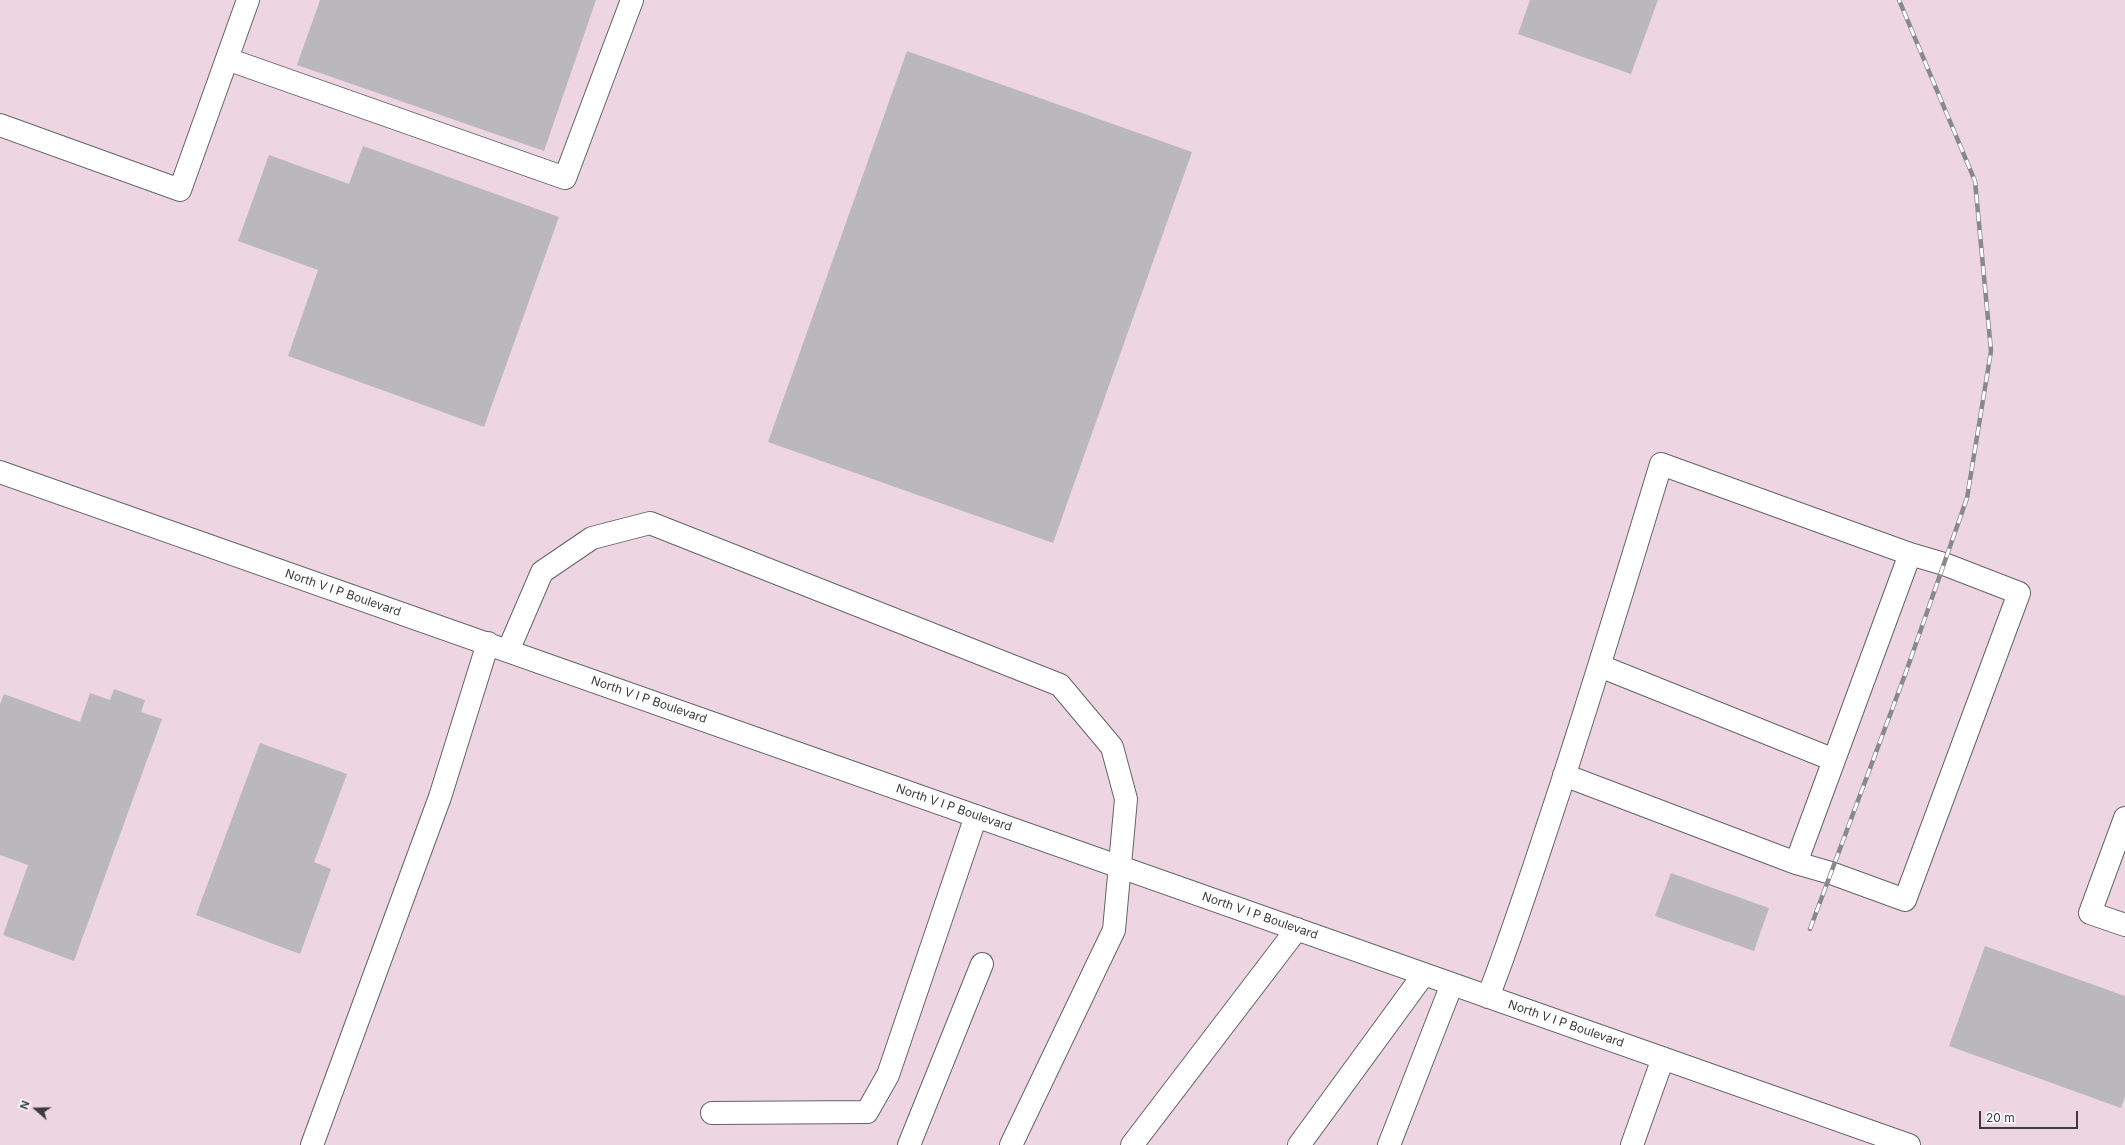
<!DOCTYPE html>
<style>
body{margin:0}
#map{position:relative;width:2125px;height:1145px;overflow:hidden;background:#e7e7eb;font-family:Inter,sans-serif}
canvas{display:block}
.north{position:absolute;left:16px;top:1089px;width:40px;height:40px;-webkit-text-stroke:3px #fff;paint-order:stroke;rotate:290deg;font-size:11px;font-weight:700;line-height:16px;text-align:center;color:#3c3c3e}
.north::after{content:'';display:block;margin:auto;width:14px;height:18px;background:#3c3c3e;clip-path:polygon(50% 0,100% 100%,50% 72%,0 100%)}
.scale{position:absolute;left:1979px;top:1111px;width:99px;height:18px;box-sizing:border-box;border:2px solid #3c3c3e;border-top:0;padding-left:5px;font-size:12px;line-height:14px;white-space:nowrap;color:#3c3c3e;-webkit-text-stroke:3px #fff;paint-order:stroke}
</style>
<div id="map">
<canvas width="2125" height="1145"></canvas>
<div class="north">N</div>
<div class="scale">20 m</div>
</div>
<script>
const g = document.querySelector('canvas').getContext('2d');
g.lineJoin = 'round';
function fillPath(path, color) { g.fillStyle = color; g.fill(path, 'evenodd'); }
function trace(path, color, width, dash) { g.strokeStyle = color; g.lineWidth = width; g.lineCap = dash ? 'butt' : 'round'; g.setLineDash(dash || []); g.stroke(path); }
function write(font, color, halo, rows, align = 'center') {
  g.font = font + ' Inter,sans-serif'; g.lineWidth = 3; g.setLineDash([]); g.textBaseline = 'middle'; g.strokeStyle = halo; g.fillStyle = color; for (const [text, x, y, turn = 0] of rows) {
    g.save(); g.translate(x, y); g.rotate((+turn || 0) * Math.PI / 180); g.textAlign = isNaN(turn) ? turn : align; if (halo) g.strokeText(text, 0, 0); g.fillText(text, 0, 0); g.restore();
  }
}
fillPath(new Path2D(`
 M0,0H2125V1145H0Z`), '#edd6e1');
fillPath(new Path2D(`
 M320,0H596L544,151L297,65Z
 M1530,0H1658L1631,74L1518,34Z
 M907,51L1192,152L1053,543L768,442Z
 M363,146L559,217L484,427L288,356L318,270L238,241L269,155L349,184Z
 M114,689L145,700L141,712L162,719L74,961L3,935L28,865L0,855V704L4,694L80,722L90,693L110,700Z
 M260,743L347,774L314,862L331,869L300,954L196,915Z
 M1671,873L1769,908L1754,951L1655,916Z
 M1985,946L2125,996V1097L2121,1108L1949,1046Z`), '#bbb8bc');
const minor = new Path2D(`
 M227,59L565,178L632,0
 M0,125L180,190L248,0
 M0,472L1909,1145
 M508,651L542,572L592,538L650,523L1060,685L1112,747L1126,799L1114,930L1011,1145
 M1600,666L1834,760
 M2125,818L2090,913L2125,925
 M1796,863L1831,873L1905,900L2019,593L1944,564L1910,554
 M1488,997C1511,938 1530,879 1550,819C1589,702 1625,583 1661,464L1910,554L1796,863L1564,775
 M712,1113L867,1112L888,1075L976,816
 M312,1145L440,797L488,643
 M909,1145L982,964
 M1132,1145L1297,929
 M1299,1145L1424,974
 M1389,1145L1452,984
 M1632,1145L1663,1058`);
trace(minor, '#646468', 24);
trace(minor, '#fff', 22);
const rail = new Path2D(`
 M1810,929L1906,672L1967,498L1991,351L1975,181L1899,0`);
trace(rail, '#89898b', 4.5);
trace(rail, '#fff', 3, [9]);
write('12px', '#3c3c3e', '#fff', [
 ["North V I P Boulevard",343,593,19],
 ["North V I P Boulevard",649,700,19],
 ["North V I P Boulevard",954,808,19],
 ["North V I P Boulevard",1260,916,19],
 ["North V I P Boulevard",1566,1024,19]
]);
</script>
